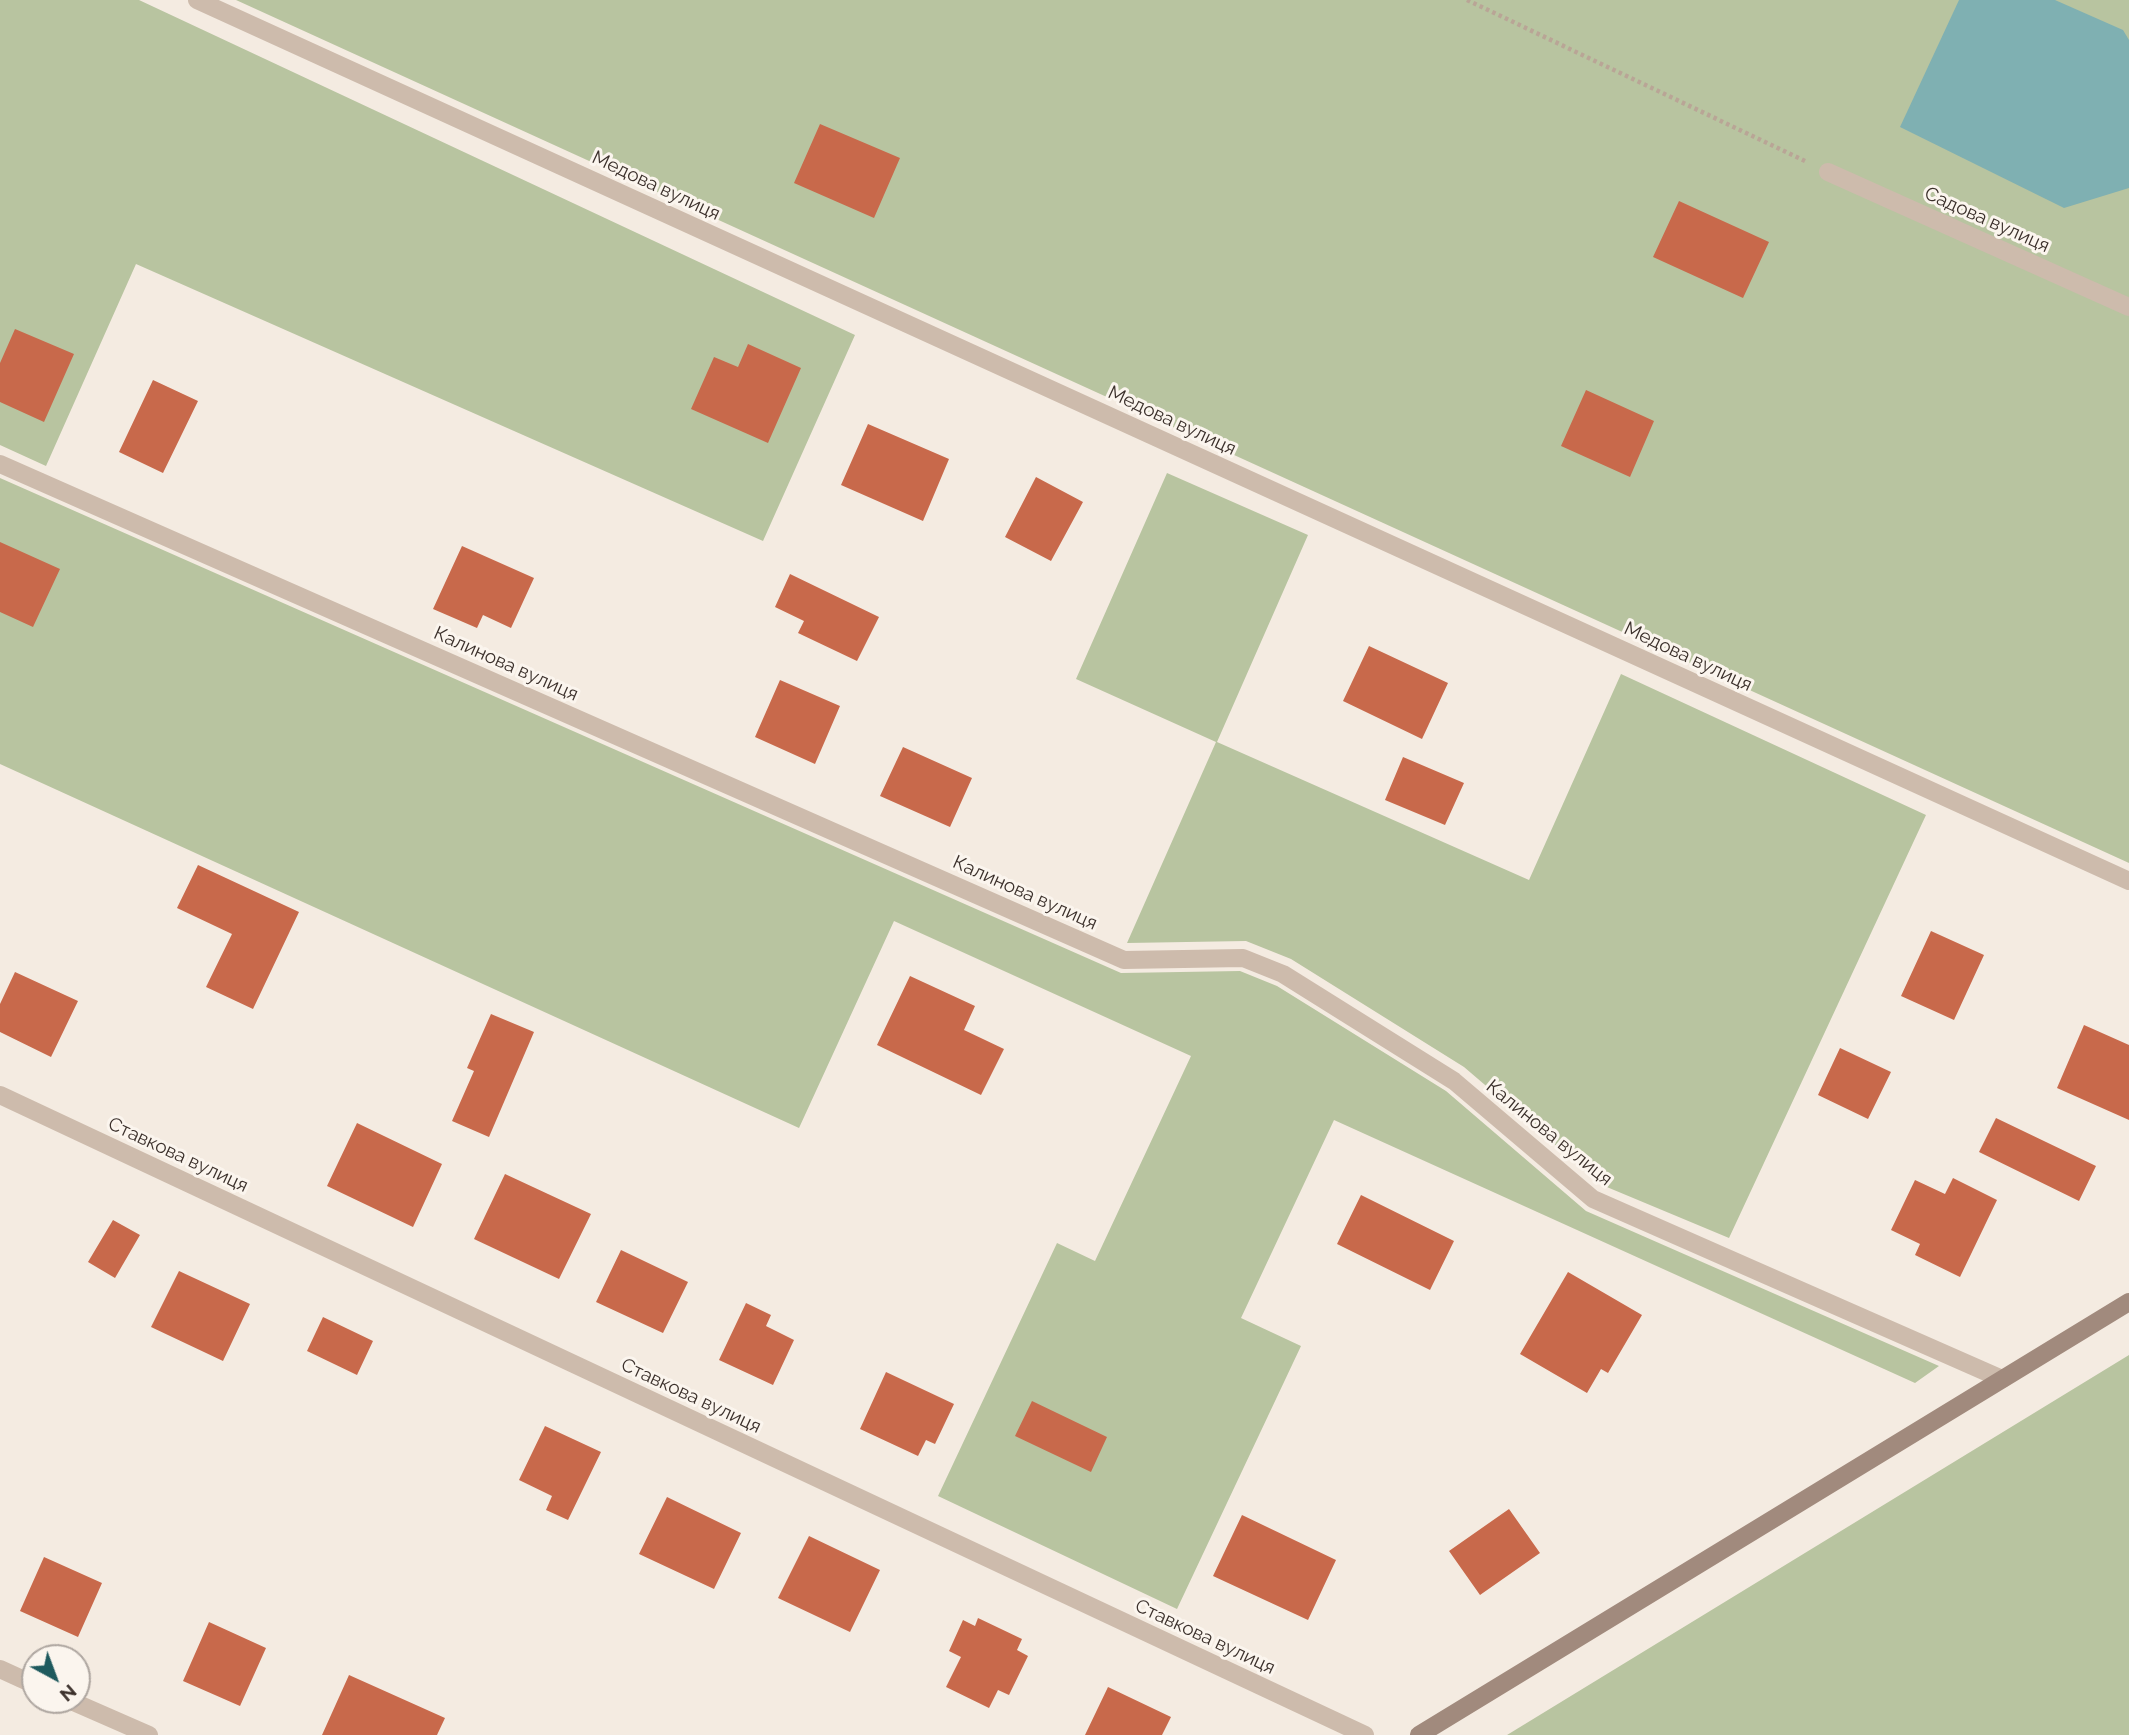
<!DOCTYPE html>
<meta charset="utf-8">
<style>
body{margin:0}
#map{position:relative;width:2129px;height:1735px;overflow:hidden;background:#f4ebe1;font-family:Raleway,sans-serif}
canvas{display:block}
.north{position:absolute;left:21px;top:1644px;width:70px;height:70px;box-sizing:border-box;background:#fbf5ee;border:2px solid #aea6a0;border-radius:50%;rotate:139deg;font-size:19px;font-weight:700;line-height:28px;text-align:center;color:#3b302b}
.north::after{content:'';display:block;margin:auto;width:24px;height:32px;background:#1f5a5e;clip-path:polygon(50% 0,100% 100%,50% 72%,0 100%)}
</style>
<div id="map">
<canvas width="2129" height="1735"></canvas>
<div class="north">N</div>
</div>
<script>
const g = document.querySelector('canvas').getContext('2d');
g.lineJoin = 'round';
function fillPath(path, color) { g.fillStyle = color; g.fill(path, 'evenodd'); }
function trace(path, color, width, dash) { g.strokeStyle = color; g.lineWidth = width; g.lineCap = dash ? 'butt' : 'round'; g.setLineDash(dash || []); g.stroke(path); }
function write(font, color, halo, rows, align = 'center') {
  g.font = font + ' Raleway,sans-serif'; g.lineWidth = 6; g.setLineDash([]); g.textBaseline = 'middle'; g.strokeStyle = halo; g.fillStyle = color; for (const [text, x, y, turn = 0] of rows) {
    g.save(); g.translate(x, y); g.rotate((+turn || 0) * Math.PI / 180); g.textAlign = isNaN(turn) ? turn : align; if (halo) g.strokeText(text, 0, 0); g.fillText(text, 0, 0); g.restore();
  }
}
fillPath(new Path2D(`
 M0,0H139L855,335L763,541L136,264L46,466L0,445Z
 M236,0H2129V863Z
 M1167,473L1308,535L1217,742L1529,880L1621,674L1926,815L1729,1238L1602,1185L1464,1067L1291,959L1246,941L1127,943L1216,742L1076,679Z
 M0,478L1121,973L1240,971L1277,986L1446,1091L1586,1211L1939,1366L1915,1383L1334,1120L1241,1318L1301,1346L1177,1609L938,1496L1057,1243L1095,1261L1191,1056L894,921L799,1128L0,764Z
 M2129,1355V1735H1507Z`), '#b8c4a0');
fillPath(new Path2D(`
 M1959,0H2055L2123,30L2129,40V188L2064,208L1900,127Z`), '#7fb0b2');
fillPath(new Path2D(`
 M820,124L900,158L874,218L794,183Z
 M1679,201L1769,242L1743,298L1653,257Z
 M15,329L74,354L44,422L0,402V363Z
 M748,344L801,368L768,443L691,409L714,357L738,367Z
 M153,380L198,401L163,473L119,452Z
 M1586,390L1654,421L1630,477L1561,446Z
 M868,424L949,459L923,521L841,485Z
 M1036,477L1083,502L1051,561L1005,537Z
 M0,542L60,569L33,627L0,612Z
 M462,546L534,578L511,628L483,615L477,628L433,609Z
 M790,574L879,617L857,661L798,633L804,621L775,607Z
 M1369,646L1448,683L1422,739L1343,701Z
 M780,680L840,706L815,764L755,737Z
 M903,747L972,778L950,827L880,796Z
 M1403,757L1464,783L1445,825L1385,800Z
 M198,865L299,912L253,1009L206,987L232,934L177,908Z
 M1931,931L1984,955L1954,1020L1901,996Z
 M15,972L78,1001L51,1057L0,1032V1004Z
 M910,976L975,1006L964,1030L1004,1049L981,1095L877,1045Z
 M491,1014L534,1032L489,1137L452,1121L474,1071L467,1068Z
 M2084,1025L2129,1045V1120L2057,1088Z
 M1840,1048L1891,1072L1868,1119L1818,1095Z
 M1996,1118L2096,1166L2079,1201L1979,1152Z
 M357,1123L442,1164L413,1227L327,1186Z
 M505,1174L591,1214L559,1279L474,1239Z
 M1953,1178L1997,1200L1960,1277L1915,1255L1920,1244L1891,1230L1915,1180L1945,1194Z
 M1361,1195L1454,1241L1430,1290L1337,1244Z
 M113,1220L140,1235L115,1278L88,1262Z
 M621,1250L688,1282L663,1333L596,1302Z
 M179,1271L250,1304L223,1361L151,1327Z
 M1568,1272L1642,1315L1608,1373L1601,1369L1587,1393L1520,1354Z
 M746,1303L771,1315L766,1326L794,1340L773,1385L719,1360Z
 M323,1317L373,1341L357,1375L307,1351Z
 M886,1372L954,1404L935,1444L926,1440L918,1456L860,1429Z
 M1032,1401L1107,1437L1091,1472L1015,1436Z
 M545,1426L601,1452L568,1520L546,1510L552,1496L519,1480Z
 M667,1497L741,1533L714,1589L639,1554Z
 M1509,1509L1540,1553L1480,1595L1449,1551Z
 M1242,1515L1336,1560L1308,1620L1213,1576Z
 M809,1536L880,1570L850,1632L778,1598Z
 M44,1557L102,1583L78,1637L20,1611Z
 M978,1618L1022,1639L1017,1650L1028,1656L1009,1695L998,1690L989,1708L946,1687L961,1657L949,1651L963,1620L975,1626Z
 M209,1622L266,1648L240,1706L183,1681Z
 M349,1675L445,1718L437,1735H322Z
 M1108,1687L1171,1717L1162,1735H1085Z`), '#c8694b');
trace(new Path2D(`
 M1467,0L1805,161`), '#b9a596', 4.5, [3.5, 3.5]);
trace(new Path2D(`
 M197,0L2129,881
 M1828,172L2129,307
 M0,464L1124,960L1243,958L1283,974L1454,1081L1593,1199L2002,1379
 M0,1095L1365,1735
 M0,1669L35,1685
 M69,1700L149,1735`), '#cdbbac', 18);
trace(new Path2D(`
 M1419,1735L2129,1302`), '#a18a7d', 18);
write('19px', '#3b302b', '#fbf5ee', [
 ["Медова вулиця",656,186,25],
 ["Садова вулиця",1987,220,24],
 ["Медова вулиця",1172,421,25],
 ["Медова вулиця",1688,657,25],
 ["Калинова вулиця",506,664,24],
 ["Калинова вулиця",1025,893,24],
 ["Калинова вулиця",1549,1133,39],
 ["Ставкова вулиця",178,1155,25],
 ["Ставкова вулиця",691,1396,25],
 ["Ставкова вулиця",1205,1637,25]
]);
</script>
